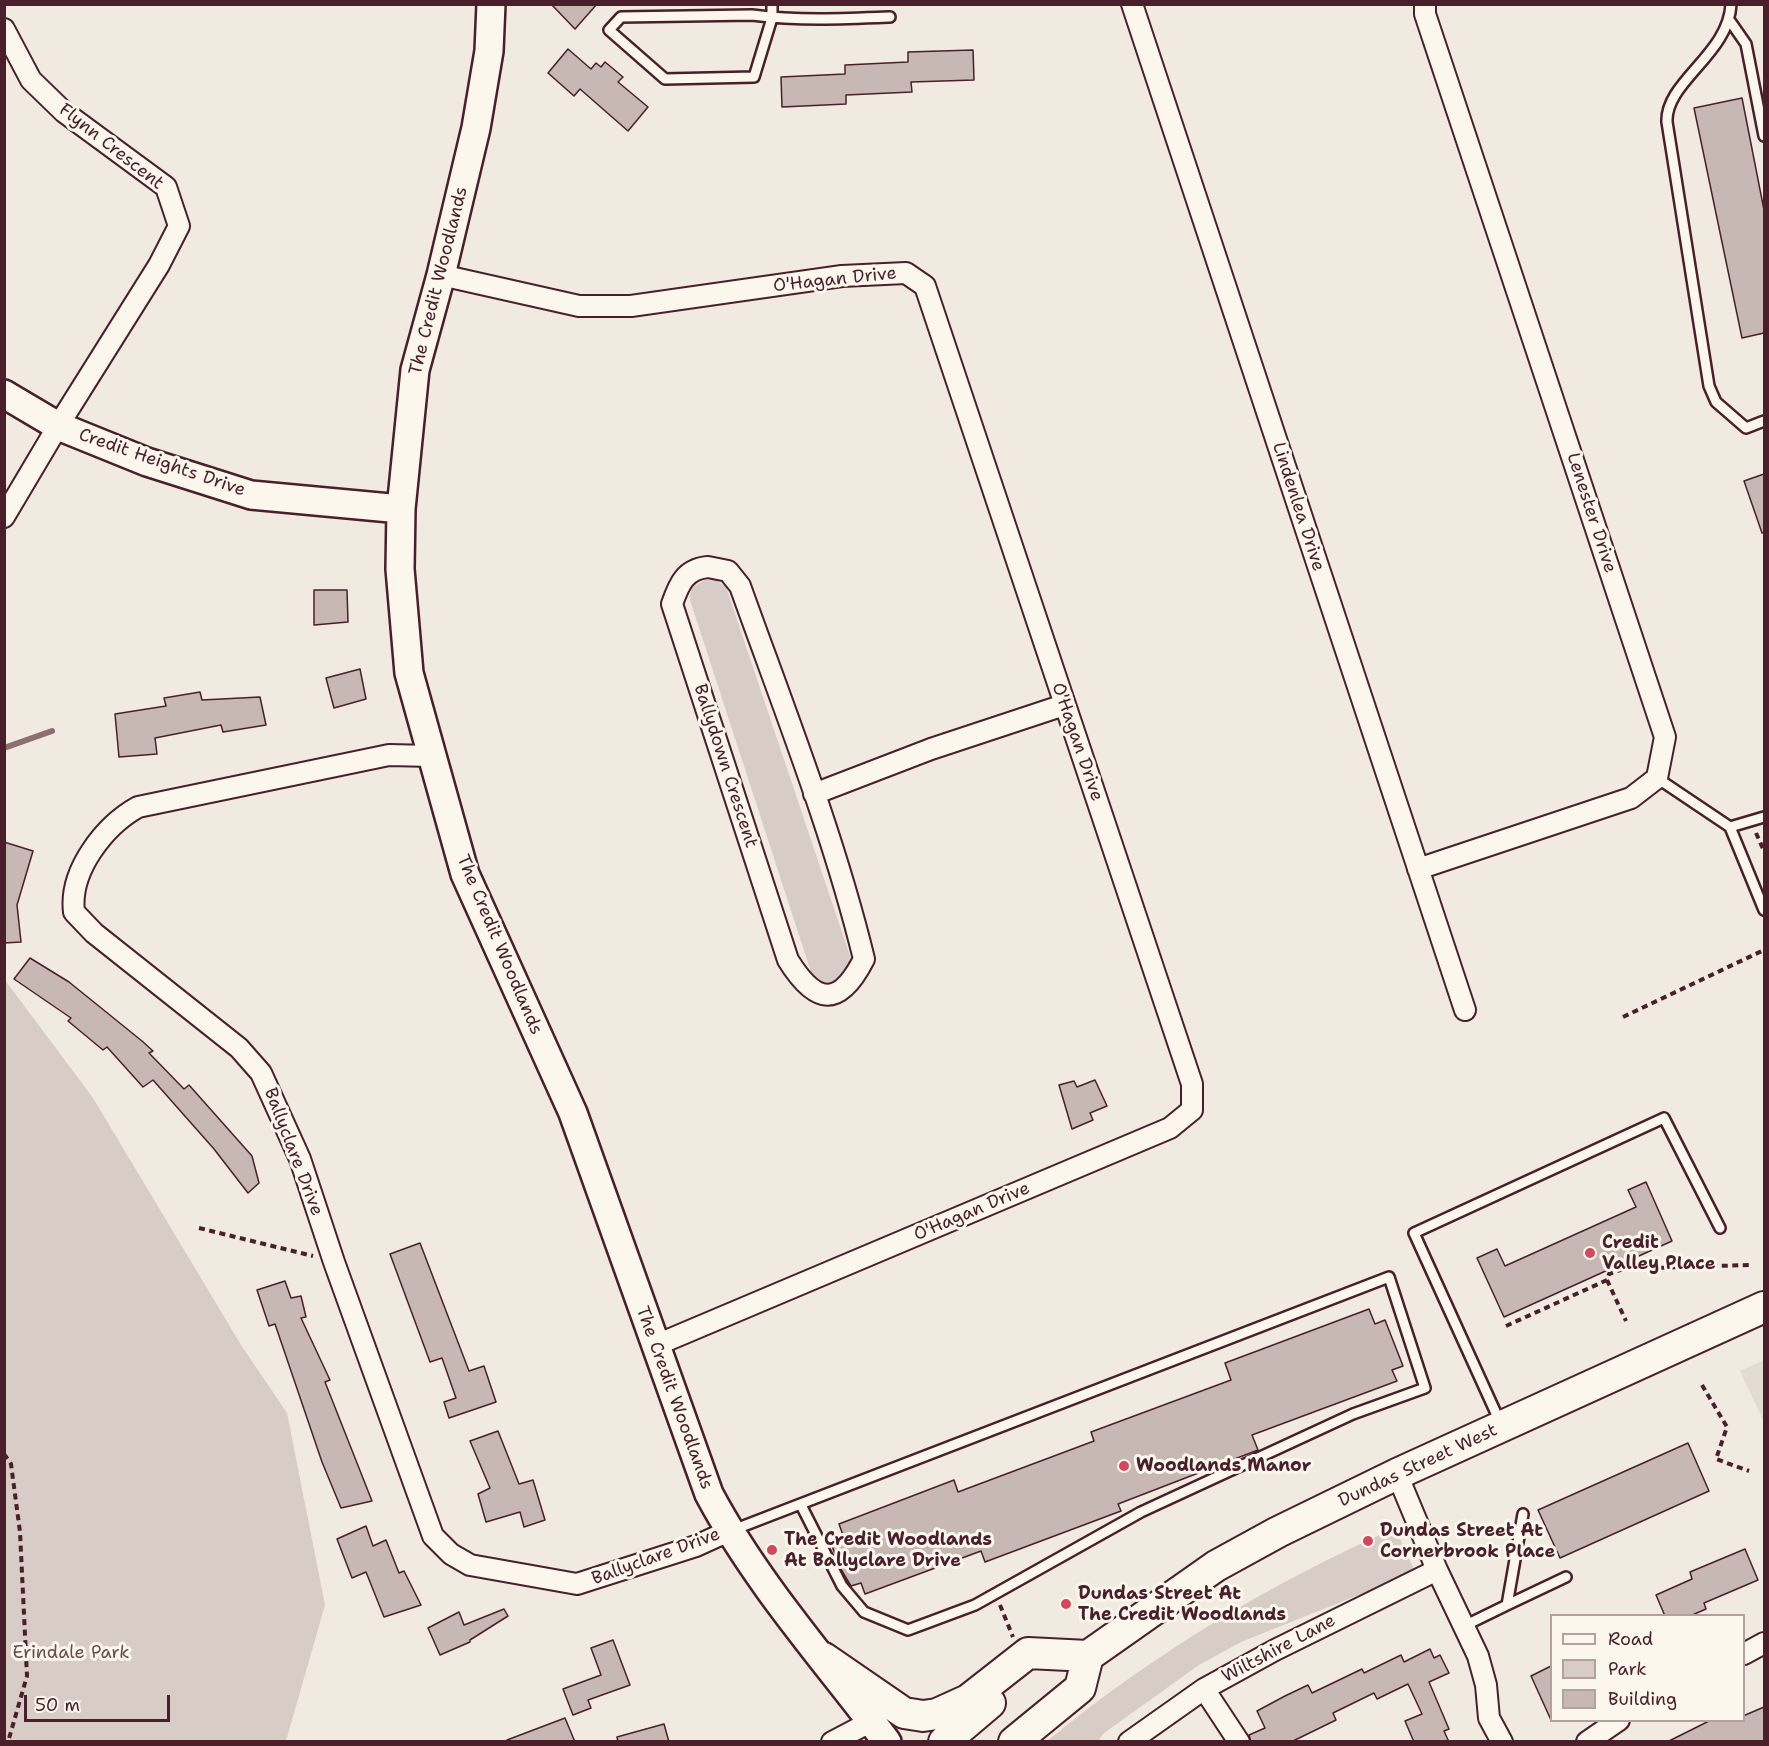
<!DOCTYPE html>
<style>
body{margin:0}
#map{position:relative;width:1769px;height:1746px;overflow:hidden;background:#f0eae0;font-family:"Shantell Sans",sans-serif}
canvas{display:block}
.frame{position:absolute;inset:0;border:6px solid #4a1f2b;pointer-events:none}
.legend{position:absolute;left:1550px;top:1614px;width:195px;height:108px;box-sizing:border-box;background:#fbf7ec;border:2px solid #b4a19f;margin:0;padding:8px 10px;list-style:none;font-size:18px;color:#4a1f2b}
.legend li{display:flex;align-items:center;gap:12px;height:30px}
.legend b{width:30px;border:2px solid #b4a19f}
.scale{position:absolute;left:24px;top:1695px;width:146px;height:27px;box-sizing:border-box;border:3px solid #4a1f2b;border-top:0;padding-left:8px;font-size:18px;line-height:21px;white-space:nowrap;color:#4a1f2b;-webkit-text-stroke:4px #fbf7ec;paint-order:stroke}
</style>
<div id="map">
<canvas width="1769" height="1746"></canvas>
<div class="frame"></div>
<ul class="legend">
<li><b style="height:8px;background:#fbf7ec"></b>Road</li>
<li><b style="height:16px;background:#d8ccc6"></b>Park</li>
<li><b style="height:16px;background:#c8b8b3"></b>Building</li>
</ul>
<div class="scale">50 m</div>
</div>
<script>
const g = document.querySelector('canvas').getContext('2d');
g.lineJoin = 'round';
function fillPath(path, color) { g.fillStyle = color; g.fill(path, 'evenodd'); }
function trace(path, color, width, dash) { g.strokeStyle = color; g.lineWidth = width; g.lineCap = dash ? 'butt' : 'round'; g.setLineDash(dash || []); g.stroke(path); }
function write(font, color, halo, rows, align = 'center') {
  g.font = font + ' "Shantell Sans",sans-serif'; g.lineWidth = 6; g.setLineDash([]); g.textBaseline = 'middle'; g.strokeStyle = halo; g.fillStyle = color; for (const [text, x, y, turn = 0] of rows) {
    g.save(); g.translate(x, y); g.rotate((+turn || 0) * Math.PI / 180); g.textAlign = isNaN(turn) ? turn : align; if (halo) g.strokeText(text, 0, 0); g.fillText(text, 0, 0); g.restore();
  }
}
fillPath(new Path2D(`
 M1764,1360V1422L1740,1371Z`), '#e4dbd2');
fillPath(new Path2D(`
 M705,580H716L726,587L852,962L837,984L823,985L811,972L690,600L691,588Z
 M5,980L93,1098L241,1345L287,1413L325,1605L286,1741H5Z
 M1395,1528L1413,1567L1411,1574L1241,1642L1199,1665L1104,1733L1098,1741L1046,1742C1153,1654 1269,1584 1395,1528Z`), '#d8ccc6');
trace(new Path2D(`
 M4,748L52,731`), '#8c6f72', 6);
const building = new Path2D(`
 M551,4H597L575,29Z
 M568,49L591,69L596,63L601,67L605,62L623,77L618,82L648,107L628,131L580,89L574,96L548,73Z
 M973,50L974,80L911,82L912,92L846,95V104L782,107L781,77L845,74V65L908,62V52Z
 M1742,98L1764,210V333L1742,338L1694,108Z
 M1764,474V533H1762L1744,481Z
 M314,590H347L348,622L314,625Z
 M360,669L366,699L334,708L326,678Z
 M200,692L202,700L260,697L266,725L223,732L221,725L155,738L157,754L119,757L115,714L166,706L164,698Z
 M4,842L33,851L17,905L21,942L4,943Z
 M30,958L69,982L142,1041L153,1051L149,1053L184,1089L189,1085L252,1156L259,1183L248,1193L214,1149L153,1080L143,1087L107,1047L103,1050L68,1021L71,1018L14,979Z
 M1095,1080L1107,1106L1090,1113L1093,1120L1072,1129L1059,1085L1074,1081L1077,1087Z
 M1646,1182L1672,1241L1504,1317L1477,1258L1497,1249L1505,1266L1636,1207L1628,1190Z
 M420,1243L469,1371L484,1366L496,1402L449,1418L444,1402L456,1398L442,1358L430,1362L390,1254Z
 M285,1281L291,1298L301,1296L306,1317L301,1318L330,1380L325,1382L372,1501L341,1508L322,1462L275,1324L269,1326L257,1290Z
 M1369,1309L1375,1324L1385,1320L1403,1366L1392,1370L1397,1381L1252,1435L1258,1450L1118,1504L1121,1511L985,1562L981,1551L865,1594L861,1583L851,1586L839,1566L831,1543L844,1538L839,1524L954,1480L958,1492L1094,1441L1091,1432L1231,1380L1225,1363Z
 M498,1431L519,1484L533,1480L545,1520L524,1527L520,1512L486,1522L478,1494L490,1488L470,1441Z
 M1688,1443L1709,1491L1560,1558L1538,1510Z
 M366,1526L373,1546L386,1540L399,1573L404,1571L421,1605L384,1617L366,1572L352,1578L337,1539Z
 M1745,1549L1758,1580L1704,1603L1706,1609L1690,1616H1665L1656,1595L1692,1579L1690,1572Z
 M504,1609L508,1616L470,1640V1642L440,1655L428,1628L459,1612L464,1625Z
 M613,1640L630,1685L588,1700L591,1708L573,1715L563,1689L601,1675L591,1648Z
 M1430,1649L1434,1658L1440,1655L1449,1673L1429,1682L1449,1729L1444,1731L1449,1742H1414L1405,1721L1422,1714L1408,1684L1377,1699L1374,1693L1333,1713L1336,1720L1291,1742H1251L1249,1735L1265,1728L1257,1711L1285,1696L1308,1685L1312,1693L1362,1669L1364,1673L1401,1655L1404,1662Z
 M1551,1666V1720L1531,1676Z
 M1764,1707V1742H1667L1711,1720H1743V1716Z
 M565,1718L575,1742H507V1740Z
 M664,1724L669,1742H618L617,1737Z`);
fillPath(building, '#c8b8b3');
trace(building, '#4a1f2b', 1.5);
const lane = new Path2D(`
 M772,4V18L754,77L665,79L609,30L621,17L752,15C798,21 843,19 890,17
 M1731,4C1729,54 1665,82 1667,122L1709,386L1716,402L1746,428L1764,421
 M1730,21L1746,44L1764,136
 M1657,778L1730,827L1764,910
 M1730,827L1764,817
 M1500,1422L1414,1233L1664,1118L1720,1228
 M733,1530L1389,1277L1425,1388L1353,1414L1141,1512L975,1605L908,1630L864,1612L842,1586L801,1505
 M1507,1605L1566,1577
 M1464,1626L1507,1605L1523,1514`);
const street = new Path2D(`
 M1132,4L1465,1010
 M4,29L31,80L64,112L166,187L179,226L159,265L58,426L4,517
 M441,275L579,306H631L842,276L906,273L925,286L1192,1084V1110L1170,1128L654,1346
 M708,567L728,571L740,586C784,709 833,832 864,959C839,1008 816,1005 788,960L672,604C679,584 685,569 708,567Z
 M432,756L389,755L138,807C104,826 69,871 74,912L94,933L239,1048L261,1073L300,1159L334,1262L433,1536L451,1554L470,1565L577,1584L696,1546L729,1531
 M814,794L931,749L1064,705
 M1418,869L1631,798L1657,778L1665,737L1425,14V4
 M1397,1474L1437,1570L1478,1656L1486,1685L1489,1718L1502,1742
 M1744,1654L1764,1643
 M1204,1689L1239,1742
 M832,1742L872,1721
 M1129,1742L1204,1689L1275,1650L1437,1570
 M1587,1742L1619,1720`);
const secondary = new Path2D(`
 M491,4L489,51L476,128L441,275L415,370L401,509L400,569L409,673L465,874L573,1113L709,1494C757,1584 826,1661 887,1742
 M4,394L58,426L147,462L251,495L401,509`);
const primary = new Path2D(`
 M824,1658L904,1713L923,1716L937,1714L968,1700L1028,1653L1088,1656L1216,1566L1278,1532L1397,1474L1764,1307
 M944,1742L990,1703
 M1014,1742L1080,1688L1088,1656`);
trace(lane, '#4a1f2b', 14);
trace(street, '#4a1f2b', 24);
trace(secondary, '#4a1f2b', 32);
trace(primary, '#4a1f2b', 34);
trace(new Path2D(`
 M1756,833L1764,851
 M1623,1017L1764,950
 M199,1228L313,1256
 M1607,1280L1626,1321
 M1506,1326L1607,1280L1609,1274L1623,1269L1749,1265
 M1702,1385L1727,1427L1716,1459L1749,1471
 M4,1454L11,1464L20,1532L27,1676L8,1742
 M1000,1605L1013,1637`), '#4a1f2b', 4, [6, 4.5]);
trace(lane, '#fbf7ec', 9);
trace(street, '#fbf7ec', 20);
trace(secondary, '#fbf7ec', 27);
trace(primary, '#fbf7ec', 30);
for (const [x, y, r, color] of [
 [1590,1253,6,"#d1495b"],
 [1124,1466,6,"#d1495b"],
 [1368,1541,6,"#d1495b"],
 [772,1550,6,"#d1495b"],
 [1066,1604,6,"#d1495b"]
]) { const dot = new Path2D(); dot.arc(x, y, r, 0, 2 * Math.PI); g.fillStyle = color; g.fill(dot); trace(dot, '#fbf7ec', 2); }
write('18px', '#4a1f2b', '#fbf7ec', [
 ["Flynn Crescent",111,147,38],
 ["O'Hagan Drive",835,280,-6],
 ["The Credit Woodlands",439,281,-76],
 ["Credit Heights Drive",162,463,19],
 ["Lindenlea Drive",1298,507,72],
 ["Lenester Drive",1591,513,72],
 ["O'Hagan Drive",1077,742,71],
 ["Ballydown Crescent",725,766,72],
 ["The Credit Woodlands",499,945,67],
 ["Ballyclare Drive",293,1152,69],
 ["O'Hagan Drive",972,1212,-23],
 ["The Credit Woodlands",674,1398,70],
 ["Dundas Street West",1418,1466,-25],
 ["Ballyclare Drive",656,1557,-20],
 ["Wiltshire Lane",1279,1649,-28]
]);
write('bold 18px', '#4a1f2b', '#fbf7ec', [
 ["Credit",1602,1243],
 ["Valley Place",1602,1264],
 ["Woodlands Manor",1136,1466],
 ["Dundas Street At",1380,1531],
 ["Cornerbrook Place",1380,1552],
 ["The Credit Woodlands",784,1540],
 ["At Ballyclare Drive",784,1561],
 ["Dundas Street At",1078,1594],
 ["The Credit Woodlands",1078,1615]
], 'left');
write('18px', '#6e4a52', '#fbf7ec', [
 ["Erindale Park",71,1653]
]);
</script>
